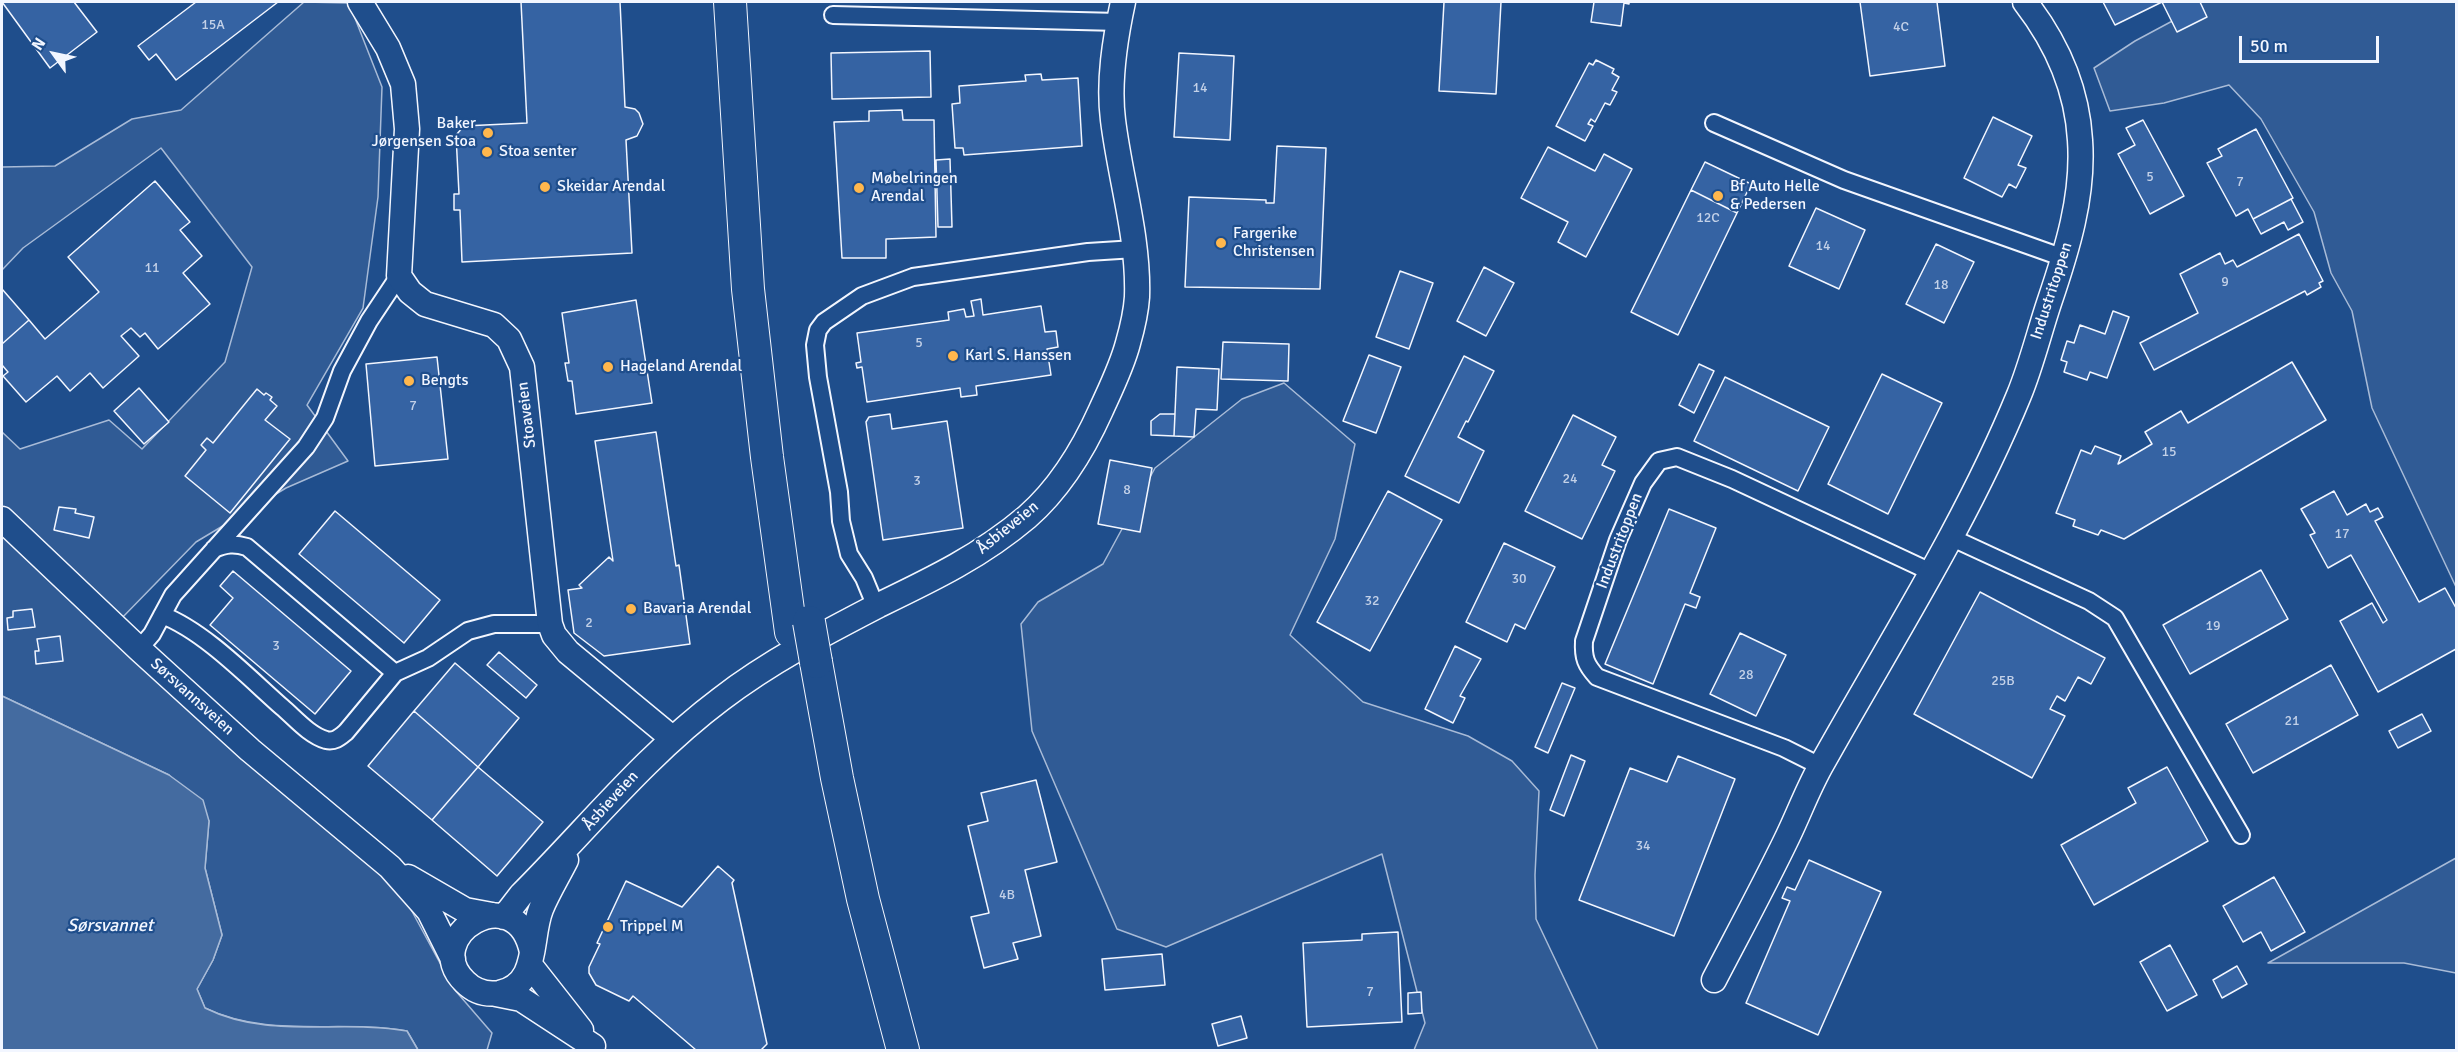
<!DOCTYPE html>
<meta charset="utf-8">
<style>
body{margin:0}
#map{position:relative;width:2458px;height:1052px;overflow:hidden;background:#1f4e8c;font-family:Signika,sans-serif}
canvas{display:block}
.frame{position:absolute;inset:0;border:3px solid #f2f6ff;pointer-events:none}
.north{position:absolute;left:24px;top:24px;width:60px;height:60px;-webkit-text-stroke:4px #1f4e8c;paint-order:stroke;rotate:303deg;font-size:16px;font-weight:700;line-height:24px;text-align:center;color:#f2f6ff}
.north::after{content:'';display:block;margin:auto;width:21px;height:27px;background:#f2f6ff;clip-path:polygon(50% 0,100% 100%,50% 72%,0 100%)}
.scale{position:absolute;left:2239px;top:36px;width:140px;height:27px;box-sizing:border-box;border:3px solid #f2f6ff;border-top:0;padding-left:8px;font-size:18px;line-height:21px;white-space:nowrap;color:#f2f6ff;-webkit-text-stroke:4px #1f4e8c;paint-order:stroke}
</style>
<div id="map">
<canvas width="2458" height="1052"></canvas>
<div class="frame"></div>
<div class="north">N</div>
<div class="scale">50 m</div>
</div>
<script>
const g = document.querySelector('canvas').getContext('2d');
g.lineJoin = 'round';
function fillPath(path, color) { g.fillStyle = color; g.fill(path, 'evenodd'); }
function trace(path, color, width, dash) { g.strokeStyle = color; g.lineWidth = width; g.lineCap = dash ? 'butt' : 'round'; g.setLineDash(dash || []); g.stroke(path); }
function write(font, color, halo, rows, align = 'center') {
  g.font = font + ' Signika,sans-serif'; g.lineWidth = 4.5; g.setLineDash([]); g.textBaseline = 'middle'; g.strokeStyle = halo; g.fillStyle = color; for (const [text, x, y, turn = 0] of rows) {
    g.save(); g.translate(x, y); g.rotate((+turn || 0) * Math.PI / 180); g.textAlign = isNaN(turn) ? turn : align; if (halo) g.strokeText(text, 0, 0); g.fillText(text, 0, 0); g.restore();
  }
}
const green = new Path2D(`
 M304,2L349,3L382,87L378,197L363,308L307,405L348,461L286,488L196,542L118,622L401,891L454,989L492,1033L487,1050H418L407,1031C339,1019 269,1039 205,1008L197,989L213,960L222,935L205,868L209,821L169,775L2,696V432L20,449L109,420L142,449L225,362L252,267L161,148L23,248L2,270V167L55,166L132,119L181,110Z
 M2189,2H2456V587L2372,408L2352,311L2331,273L2314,212L2261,119L2229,85L2164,103L2110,111L2094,68L2135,41L2191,11Z
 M1284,383L1355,444L1335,539L1290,635L1363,702L1468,736L1512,761L1539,791L1535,875L1536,919L1598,1050H1414L1425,1023L1382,854L1166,947L1117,929L1032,731L1021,624L1038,602L1103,564L1155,468L1242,399Z
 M2456,858V973L2404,963H2268Z`);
fillPath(green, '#305b95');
trace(green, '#a8bbd7', 1.5);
const water = new Path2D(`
 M2,696L169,775L203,800L209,821L205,868L222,935L213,960L197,989L205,1008C269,1040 339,1019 407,1031L418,1050H2Z`);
fillPath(water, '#446ba0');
trace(water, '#a8bbd7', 1.5);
const building = new Path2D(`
 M2,2H74L97,32L50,68Z
 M196,2H278L176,80L156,54L149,60L138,46Z
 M521,2H620L625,107L635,109L639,113L643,124L637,136L626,140L632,253L462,262L460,210H454V194H459L456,135L464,126L527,123Z
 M1444,2H1501L1496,94L1439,91Z
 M1594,2H1629V4L1624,3L1621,26L1591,22Z
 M1860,2H1937L1945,66L1870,76Z
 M2103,2H2200L2207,17L2177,32L2162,2L2115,25Z
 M930,51L931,97L832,99L831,53Z
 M1179,53L1234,56L1230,140L1174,137Z
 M1596,60L1614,69L1612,73L1619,77L1612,90L1617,92L1610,105L1605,103L1595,122L1591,119L1588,124L1593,126L1585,141L1556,126L1589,63L1593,65Z
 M1041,74L1042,80L1078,78L1082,146L964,155L963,148H955L952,104L960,103L959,86L1026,81L1025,75Z
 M902,110L903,120H934L936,237L886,239V258H842L834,122L869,121V111Z
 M1993,117L2032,136L2018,165L2026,168L2016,188L2009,184L2002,197L1964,178Z
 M2143,120L2184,196L2150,214L2118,154L2135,145L2126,128Z
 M2256,129L2293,198L2253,219L2248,209L2236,216L2207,163L2222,156L2218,149Z
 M1277,146L1326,148L1320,289L1185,287L1189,197L1266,200V203H1274Z
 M1548,147L1595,171L1604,154L1632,169L1586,257L1558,242L1568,222L1521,198Z
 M950,159L952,227H938L936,160Z
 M1705,162L1751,184L1737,213L1691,190Z
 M155,181L190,222L180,230L202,256L183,273L210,304L158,349L145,333L140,337L131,328L121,336L139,356L103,388L90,373L70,391L57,376L26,402L3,376L8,372L2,365V344L29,320L45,339L99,292L68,257Z
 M1691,190L1737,213L1678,335L1631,312Z
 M2291,199L2303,222L2288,230L2284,222L2261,234L2253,219Z
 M1816,208L1865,230L1839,289L1789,266Z
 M2299,234L2323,281L2319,283L2321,287L2307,295L2305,291L2154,370L2140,343L2198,313L2180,274L2220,253L2225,264L2233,260L2237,267Z
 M1936,244L1974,262L1944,323L1906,304Z
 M1484,267L1514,283L1486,336L1457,321Z
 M1400,271L1433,283L1409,349L1376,337Z
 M2,289L29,320L2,344Z
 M981,299L983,315L1041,306L1045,332L1056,331L1058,347L1047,349L1051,375L976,386L977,395L961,397L960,388L867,402L862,367L857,368L856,363L861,362L857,333L949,320L948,312L964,309L966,317L974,316L971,301Z
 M636,300L652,403L576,414L572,381H568L565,363H569L562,313Z
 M2113,311L2129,317L2107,378L2090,372L2087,380L2064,372L2067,362L2061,360L2067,341L2074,343L2080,325L2105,334Z
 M1223,342L1289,344L1288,381L1221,379Z
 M1369,355L1401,367L1376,433L1343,421Z
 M1464,356L1494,371L1468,422L1466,421L1458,437L1484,451L1459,503L1405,476Z
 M437,357L448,459L375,466L366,364Z
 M2292,362L2326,420L2124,539L2101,530L2098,535L2073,526L2075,520L2056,513L2081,450L2091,454L2095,446L2121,456L2118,464L2152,444L2145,432L2181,411L2188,423Z
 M1699,364L1714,371L1694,413L1679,405Z
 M1177,367L1219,369L1217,410L1196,409L1194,437L1174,436Z
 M1882,374L1942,403L1888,514L1828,484Z
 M1725,377L1829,427L1798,491L1694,441Z
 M139,388L169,422L144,444L114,411Z
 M257,389L264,395L266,393L272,397L270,400L277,406L265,420L290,439L230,513L185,476L206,450L201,445L207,438L213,443Z
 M890,414L892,429L947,421L963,528L883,540L866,422L869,417Z
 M1160,414H1175L1174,436L1151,435V421Z
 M1573,415L1616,437L1602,465L1615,471L1582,539L1525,511Z
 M656,432L676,566L679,565L690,644L604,656L574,633L568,590L582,588L579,585L609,557L613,561L595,441Z
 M1110,460L1152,468L1140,532L1098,524Z
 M1388,491L1442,520L1370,651L1317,622Z
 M2334,491L2347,515L2366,504L2370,512L2378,508L2383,517L2375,521L2419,602L2445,588L2456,608V649L2378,692L2340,621L2372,603L2383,623L2387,620L2351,555L2328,568L2310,535L2315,533L2301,509Z
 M59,507L76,509L75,513L94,517L89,538L54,530Z
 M1669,509L1716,528L1690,593L1700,597L1696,608L1685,604L1653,684L1605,664Z
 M335,511L440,600L404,643L299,554Z
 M1504,543L1555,567L1525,629L1515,624L1507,642L1466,622Z
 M2261,570L2288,619L2190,674L2163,625Z
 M233,571L351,671L315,714L210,625L233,598L220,586Z
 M1980,592L2105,658L2091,684L2078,677L2065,701L2057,696L2050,709L2065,716L2032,778L1914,714Z
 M32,609L35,627L8,630L7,618L13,617V611Z
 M1740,633L1786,655L1756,716L1710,694Z
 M60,636L63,661L36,664L35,651H39L37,639Z
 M1455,646L1481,659L1460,696L1465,698L1453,723L1425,709Z
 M499,652L537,685L526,698L487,665Z
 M455,663L519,718L478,767L414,711Z
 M2331,665L2358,715L2253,773L2226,724Z
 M1562,683L1575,688L1548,753L1535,747Z
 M414,711L478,767L432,820L368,766Z
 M2422,714L2431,731L2398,748L2389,731Z
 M1571,755L1585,761L1564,816L1550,810Z
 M1678,756L1735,779L1674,936L1579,900L1630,768L1667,782Z
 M478,767L543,822L497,876L432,820Z
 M2167,767L2208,841L2094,905L2061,845L2136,803L2128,788Z
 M1036,780L1057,862L1025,870L1041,936L1013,943L1018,959L984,968L971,917L989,913L968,826L988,821L981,793Z
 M1809,860L1881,892L1818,1035L1746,1003L1790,901L1782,898L1787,887L1795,890Z
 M718,866L734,880L732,883L767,1044L761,1050H696L633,996L629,1001L596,985L589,973V967L600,944L597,943L626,881L682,907Z
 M2274,877L2305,932L2271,951L2261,932L2243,942L2223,906Z
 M1398,932L1402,1022L1307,1027L1303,943L1362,940V934Z
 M2170,945L2197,995L2167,1011L2140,962Z
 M1162,954L1165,985L1105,990L1102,959Z
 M2237,966L2247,984L2222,998L2213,980Z
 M1421,992L1422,1013L1408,1014V993Z
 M1241,1016L1247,1038L1218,1046L1212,1024Z`);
fillPath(building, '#3563a3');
trace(building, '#f2f6ff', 1.5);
const street = new Path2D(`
 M833,15L1119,22
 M1714,123L1844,180L2064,258
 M1950,537L2089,601L2115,618L2241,835
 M876,607L864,578L849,554L841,521L839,492L818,377L815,345L818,330L824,322L862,296L913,277L1088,252L1135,249
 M162,615C204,631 248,677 282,707C295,718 309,735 326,740C335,742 340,737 346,732L395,673L247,547C234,543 226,544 214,549
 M139,649L152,634L173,595L306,447L325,418L342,371L369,321L399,276
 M395,673L428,658L468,631L494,624H550
 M1820,766L1784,748L1597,677C1586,665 1583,658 1584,641L1618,540L1643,483L1659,461L1677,457L1732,479L1931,572`);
const secondary = new Path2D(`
 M360,2L388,48L403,84L407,129L399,276L410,292L425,304L494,325L509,339L522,367L550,624L554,635L568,652L672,738
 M2,519L139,649L250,750L390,867L429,911L453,959
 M408,877L465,910L492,915
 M504,917L521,895C587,829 645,756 721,699C769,662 825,633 879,605C933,579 981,556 1027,517C1059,489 1084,448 1101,410C1111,388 1122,366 1128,343C1132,329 1136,312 1137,297C1139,237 1120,178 1113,120C1108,81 1115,39 1123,2
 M532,952C516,875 418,937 465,982C474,991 486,995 499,993C540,985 529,939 541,909C548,892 558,876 566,860
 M530,965L581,1030
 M1714,980C1739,932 1765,884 1788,836C1800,811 1809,786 1823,762C1890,642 1966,524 2019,395C2031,366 2039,333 2049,303C2067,250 2084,196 2080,140C2077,88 2056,42 2025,2
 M496,994L521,999L593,1046`);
const highway = new Path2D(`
 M730,2L748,289L767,457L791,632
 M816,662L837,778L863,899L903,1050`);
trace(street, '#f2f6ff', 20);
trace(secondary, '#f2f6ff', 27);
trace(highway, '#f2f6ff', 34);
trace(street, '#1f4e8c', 16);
trace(secondary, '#1f4e8c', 24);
trace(highway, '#1f4e8c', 32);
const highwayBridge = new Path2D(`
 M809,622L816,662`);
trace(highwayBridge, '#f2f6ff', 34, []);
trace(highwayBridge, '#1f4e8c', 32);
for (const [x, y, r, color] of [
 [488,133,6,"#ffb74d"],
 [487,152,6,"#ffb74d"],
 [545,187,6,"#ffb74d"],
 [859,188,6,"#ffb74d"],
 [1718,196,6,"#ffb74d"],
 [1221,243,6,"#ffb74d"],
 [953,356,6,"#ffb74d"],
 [608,367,6,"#ffb74d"],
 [409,381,6,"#ffb74d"],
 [631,609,6,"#ffb74d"],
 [608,927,6,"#ffb74d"]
]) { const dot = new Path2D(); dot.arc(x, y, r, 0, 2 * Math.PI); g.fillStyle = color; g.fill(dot); trace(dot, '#1f4e8c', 2); }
write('14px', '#c3d1e8', null, [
 ["15A",213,25],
 ["4C",1901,27],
 ["14",1200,88],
 ["5",2150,177],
 ["7",2240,182],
 ["12C",1708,218],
 ["14",1823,246],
 ["11",152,268],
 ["9",2225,282],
 ["18",1941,285],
 ["5",919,343],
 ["7",413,406],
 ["15",2169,452],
 ["24",1570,479],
 ["3",917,481],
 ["8",1127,490],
 ["17",2342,534],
 ["30",1519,579],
 ["32",1372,601],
 ["2",589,623],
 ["19",2213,626],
 ["3",276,646],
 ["28",1746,675],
 ["25B",2003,681],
 ["21",2292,721],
 ["34",1643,846],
 ["4B",1007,895],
 ["7",1370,992]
]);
write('16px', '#f2f6ff', '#1f4e8c', [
 ["Baker",476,124,"right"],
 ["Jørgensen Stoa",476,142,"right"],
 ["Stoa senter",499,152],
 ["Møbelringen",871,179],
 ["Arendal",871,197],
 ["Skeidar Arendal",557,187],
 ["Bf Auto Helle",1730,187],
 ["& Pedersen",1730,205],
 ["Fargerike",1233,234],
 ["Christensen",1233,252],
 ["Karl S. Hanssen",965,356],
 ["Hageland Arendal",620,367],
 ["Bengts",421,381],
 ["Bavaria Arendal",643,609],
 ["Trippel M",620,927]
], 'left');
write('16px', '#f2f6ff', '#1f4e8c', [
 ["Industritoppen",2052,291,-72],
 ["Stoaveien",527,415,-97],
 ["Åsbieveien",1008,528,-39],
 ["Industritoppen",1620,541,-69],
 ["Sørsvannsveien",192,697,42],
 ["Åsbieveien",611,801,-48]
]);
write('italic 18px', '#f2f6ff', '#1f4e8c', [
 ["Sørsvannet",110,926]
]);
</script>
